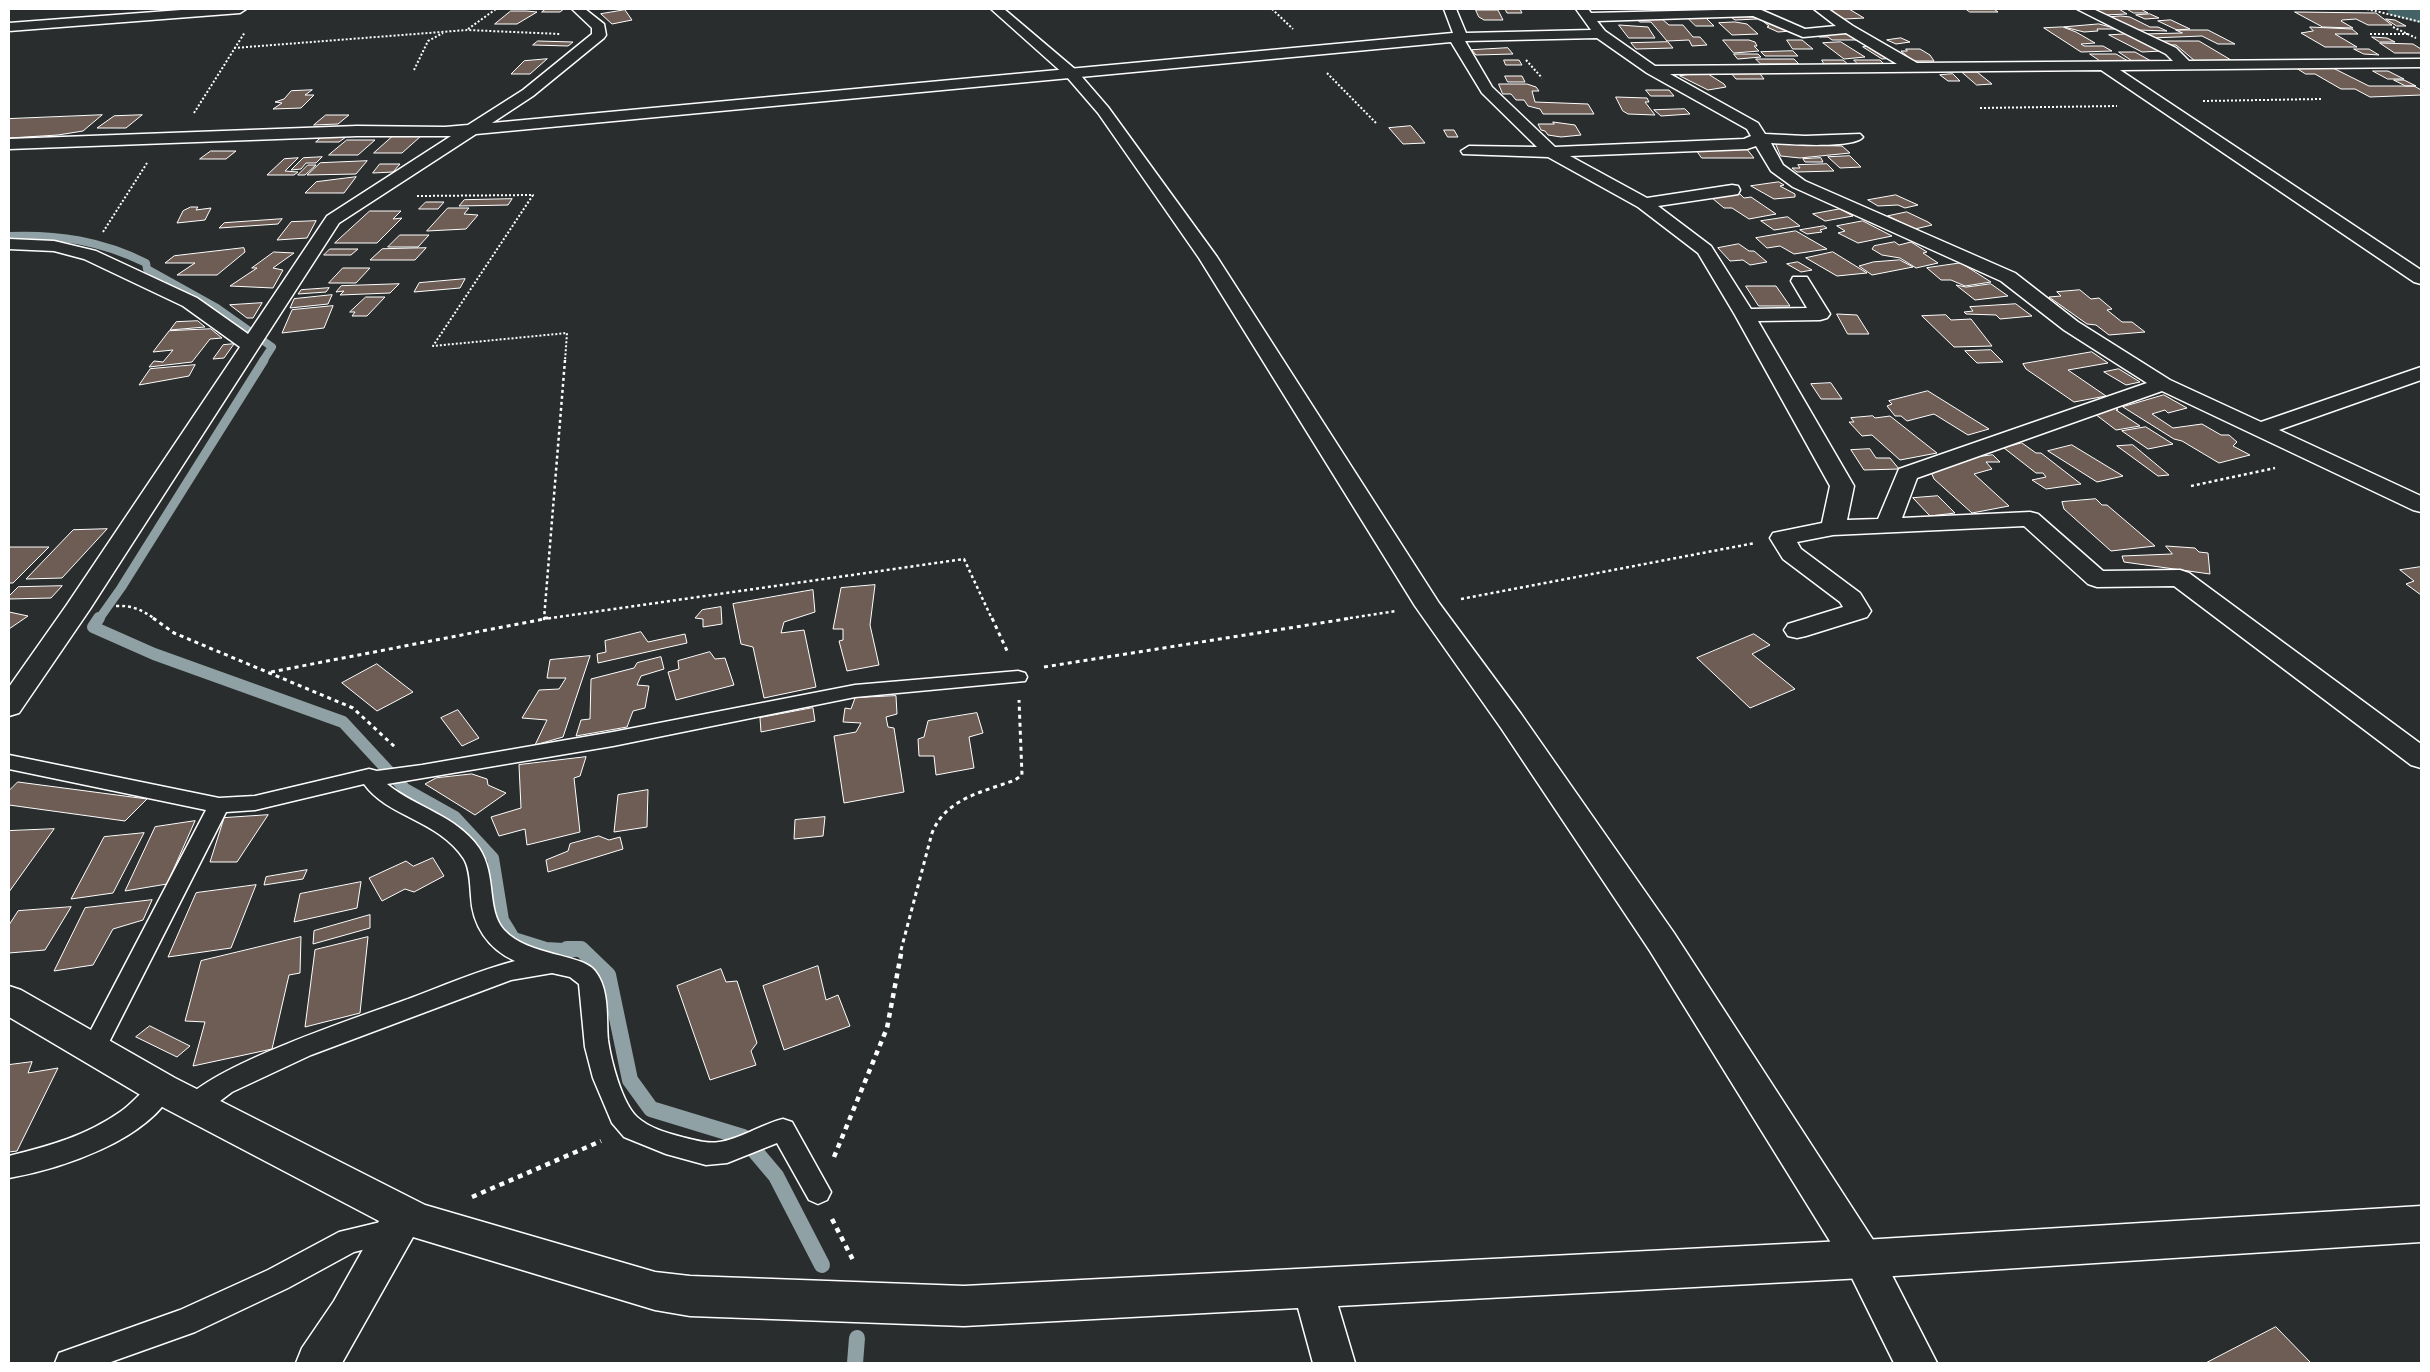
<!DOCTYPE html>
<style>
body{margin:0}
#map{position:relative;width:2430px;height:1372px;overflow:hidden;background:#2a2d2e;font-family:"Patrick Hand",sans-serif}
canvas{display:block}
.frame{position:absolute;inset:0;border:10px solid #fff;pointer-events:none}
</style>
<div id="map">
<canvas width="2430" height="1372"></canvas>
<div class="frame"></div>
</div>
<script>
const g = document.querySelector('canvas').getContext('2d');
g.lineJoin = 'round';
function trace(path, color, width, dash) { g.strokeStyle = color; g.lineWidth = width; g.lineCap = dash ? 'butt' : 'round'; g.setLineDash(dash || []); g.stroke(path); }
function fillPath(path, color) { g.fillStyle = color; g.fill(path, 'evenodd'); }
trace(new Path2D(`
 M9,236C58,234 102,241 146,263L147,269L217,308L272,347L263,361`), '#8fa1a4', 8);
trace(new Path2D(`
 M99,619L121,588L264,360`), '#8fa1a4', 9);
trace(new Path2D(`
 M99,618L93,627L154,654L343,722L405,789L455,817L493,858L503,920L514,938L546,948L582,950`), '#8fa1a4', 12);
trace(new Path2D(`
 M567,949H581L608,975L630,1080L651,1109L743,1137L776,1176L822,1265
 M855,1363L857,1338`), '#8fa1a4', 16);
fillPath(new Path2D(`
 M2386,9H2421V23L2390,15Z`), '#456367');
const building = new Path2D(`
 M546,9H564L560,12H542Z
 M1490,9H1520L1522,13H1507L1505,9Z
 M1658,9H1685L1689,13H1663Z
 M1827,9H1849L1864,18L1845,19Z
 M1966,9H1994L1998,12H1970Z
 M2092,9H2119L2127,14L2104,15Z
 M2127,9H2141L2148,13H2134Z
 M625,10L632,20L612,24L601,14Z
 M1476,10H1498L1503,20H1484L1479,17Z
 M511,11H526L537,12L517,24H495Z
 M2295,12L2376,13L2392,25H2368L2356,19L2342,20L2341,21L2353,28L2323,27Z
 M1750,14L1757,19L1735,20L1728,15Z
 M2150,14L2159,18L2145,19L2136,15Z
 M2121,16L2130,17L2150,27H2158L2167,31L2138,30L2108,17Z
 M1687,17H1705L1714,26H1696Z
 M1637,19H1662L1669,25H1683L1693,37H1700L1707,45L1692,46L1689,40L1667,41L1651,22H1640Z
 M2386,19L2395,20L2406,26H2397Z
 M2171,20L2190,29L2177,30L2158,21Z
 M1772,21L1792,31L1778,32L1767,27L1769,26L1764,22Z
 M1735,22L1747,24L1758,34L1732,35L1719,23Z
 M2099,24L2118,29H2097L2098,31L2084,32L2064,27Z
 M1619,25L1648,27L1655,38H1629Z
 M2063,27L2076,32L2095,43L2081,44L2084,46H2103L2112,51L2081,52L2044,28Z
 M2310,27L2352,29L2358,34H2335L2357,47H2325L2301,33L2313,31Z
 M2176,30H2208L2235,44H2218L2202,36L2151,38L2144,34L2182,33Z
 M1845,32L1860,40H1832L1828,37H1819L1816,34Z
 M2128,34L2162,51L2142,52L2109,35Z
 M2372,37L2387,38L2395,42H2380Z
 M1901,38L1910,42L1896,44L1887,40Z
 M1723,40H1749L1755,42L1757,46H1754L1759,51L1734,53Z
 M1787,40H1802L1813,49H1793Z
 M538,41L573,42L568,46L533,45Z
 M2163,41H2199L2231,60L2195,61L2176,45H2167Z
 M1668,42L1673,48L1636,49L1631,43Z
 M1841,42L1865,57L1844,59L1823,43Z
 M2380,43L2413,44L2421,49V53H2395Z
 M1875,46L1894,58L1882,59L1863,47Z
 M1508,48L1513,54L1476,55L1472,50Z
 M1906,49H1920L1930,55L1934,61H1913L1901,51H1907Z
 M2354,49H2369L2379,55L2364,54Z
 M1793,51L1798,56H1765L1761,52Z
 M2119,52H2135L2151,61L2134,62Z
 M1734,54H1758L1761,57L1738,59Z
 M2090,54H2116L2128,61L2102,62Z
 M547,59L530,74H511L524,61Z
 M1756,59H1794L1799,64H1761Z
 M1504,60H1519L1522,65H1506Z
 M1822,60H1843L1849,65H1825Z
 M1854,60H1880L1885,65H1859Z
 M2295,67H2331L2369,86H2414L2421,90V95L2370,97L2355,89H2341L2315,74H2306Z
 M1758,71L1764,79H1736L1730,72Z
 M2373,71H2388L2404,79H2388Z
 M1705,72L1724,84L1726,87L1708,90L1680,76Z
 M1962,72H1977L1992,84L1977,85Z
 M1953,74L1960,81H1948L1940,75Z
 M1505,76H1522L1525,82H1508Z
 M2394,80H2404L2416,86H2406Z
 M1499,84H1527L1536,87L1539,91H1532L1535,102L1588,104L1594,114H1543L1540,109L1528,106L1524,100H1516L1511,94H1503Z
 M312,90L305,95H314L301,108L273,109L282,103L275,102L284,99L291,91Z
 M1646,90H1669L1674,96H1651Z
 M1616,97L1647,98L1649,102H1645L1655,115L1628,114L1623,111Z
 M1685,109L1690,114L1661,116L1654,110Z
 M102,115L83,131L58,135L9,138V119Z
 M142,115L126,128H97L114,116Z
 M326,115H349L338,124L314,125Z
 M1553,122L1575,125L1581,135L1561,137L1548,135L1545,131L1541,130L1538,124H1554Z
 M1411,126L1425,143L1403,144L1389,128Z
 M1444,130H1454L1458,137H1448Z
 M393,136H421L402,153H374Z
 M322,137H346L339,142H316Z
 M347,140H375L358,155H329Z
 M1776,144L1842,146L1850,153L1800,158L1781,156Z
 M1695,148H1746L1754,158H1702Z
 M211,151H236L226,159H200Z
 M1850,156L1861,167L1840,168L1828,157Z
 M322,157L316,163H306L301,169L291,170L303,158Z
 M298,158L285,171L298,172L294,175H267L284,159Z
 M1821,158L1823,162H1805L1803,159Z
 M367,161L356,174L307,175L320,163Z
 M380,164H400L393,172L373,173Z
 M1827,164L1834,171L1797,172L1792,168H1800L1798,165Z
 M308,165H316L305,175H298Z
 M356,177L344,193H305L316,182Z
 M1779,182L1784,185L1780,186L1795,194V197L1774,199L1751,186Z
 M1740,194L1744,198L1751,197L1776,214L1749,219L1732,208H1724L1712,198Z
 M1896,195L1918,205L1905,208L1898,205L1878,206L1868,200Z
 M512,199L508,205L459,206L464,200Z
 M426,202H444L438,209H419Z
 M191,207H198L196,210L211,208L205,220L177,223L183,211Z
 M448,208H469L464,214L478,215L466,229L427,231Z
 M1840,209L1853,216L1825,221L1813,214Z
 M370,211H401L393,219L402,218L377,243H335Z
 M1907,212L1928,222L1932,225L1915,229L1888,216Z
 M1788,217L1800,226L1774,230L1761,221Z
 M282,219L278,224L219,228L224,223Z
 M316,221L307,238L277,240L291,222Z
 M1863,221L1892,236L1858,243L1838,233L1845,231L1837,226Z
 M1824,226L1827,228L1820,230L1822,232L1807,234L1800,230Z
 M1796,231L1827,249L1794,254L1780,246L1767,248L1756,238Z
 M400,235H429L418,247H388Z
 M1895,242L1899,245L1911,242L1927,252L1923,253L1938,263L1916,268L1900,258L1882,255L1872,249L1874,246Z
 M1739,244L1749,251H1754L1767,262L1750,265L1743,260L1730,261L1718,248Z
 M244,248L245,252L217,275H177L195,263H165L174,256Z
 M426,248L415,260H370L382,249Z
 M330,249H358L351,255H324Z
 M274,252L294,253L273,268L283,270L273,288L230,286L257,268H252Z
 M1833,252L1867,273L1837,276L1806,258Z
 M1900,260L1913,267L1872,275L1859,266L1873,262Z
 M1798,262L1812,270L1801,272L1787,264Z
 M1961,263L1991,282L1965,286L1951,280H1941L1927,268Z
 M343,268H370L356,283H329Z
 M465,279L460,288L414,292L419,283Z
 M399,284L390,293L340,295L344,291L336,292L341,286Z
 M1991,284L2008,296L1975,300L1956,285L1966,287Z
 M1746,286H1776L1790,306H1759Z
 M329,288L326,292L298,294L301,290Z
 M2080,290L2091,299L2099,298L2112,309L2107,310L2122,322H2132L2145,332L2109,335L2096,325L2087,324L2049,297L2061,296L2057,292Z
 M332,295L328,304L290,308L294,299Z
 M366,297H385L367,316H352L355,312H350Z
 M262,303L253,318H247L230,305Z
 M2016,304L2032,316L2000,319L1996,315L1966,314L1964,312L1973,311L1970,307Z
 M333,306L324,328L282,333L292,310Z
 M1837,314L1857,315L1869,334H1848Z
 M1946,315L1951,320L1971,319L1992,346L1954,347L1922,316Z
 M198,321L205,327L170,330L176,322Z
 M211,329L222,338L210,339L192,362L149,367L154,361L163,362L173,350L153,352L169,331Z
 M234,344L224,358L213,359L223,345Z
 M1991,350L2003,362L1977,363L1965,351Z
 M2092,352L2108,363L2068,370L2106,396L2074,402L2026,369L2023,364Z
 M195,365L189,376L139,385L150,369Z
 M2119,369L2140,382L2126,385L2104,372Z
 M1831,383L1842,399H1821L1811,384Z
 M1928,391L1989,429L1968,435L1934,414L1907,421L1901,416H1895L1887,406L1892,404L1889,401Z
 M2164,395L2187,408L2168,413L2165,410L2152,414L2173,428L2202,424L2221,435H2229L2237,442L2233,446L2250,455L2219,463L2182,441L2174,439L2123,407Z
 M2116,407L2118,410H2116L2140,426L2116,430L2095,414Z
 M1873,416L1875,418L1890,416L1937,453L1900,460L1872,435L1862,436L1849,422H1854L1851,418Z
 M2146,427L2173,444L2148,449L2122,431Z
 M2022,443L2036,453H2041L2081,484L2046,489L2032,480L2046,477L2043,473H2036L2004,448Z
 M2072,445L2123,476L2097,482L2048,451Z
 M2133,445L2169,475L2158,476L2117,446Z
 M1870,449L1876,458H1890L1899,469L1864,470L1851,450Z
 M1993,455L2000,462H1986L1992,469L1974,474L2009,506L1972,513L1934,479L1931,472L1961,459Z
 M1938,496L1955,513L1930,516L1913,498Z
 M2096,499L2102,505H2107L2155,546L2111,551L2064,509L2062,502Z
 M107,529L62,578L26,579L73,530Z
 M2166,546L2195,548L2199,552L2208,553L2210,574L2124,562L2122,556L2172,554Z
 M9,547H49L13,583H9Z
 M2421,567V595L2406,584L2414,581L2400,570Z
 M875,585L870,625L879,665L847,671L839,641L843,640V629H833L841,588Z
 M62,586L51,598L9,599V596L18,587Z
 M813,590L815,612L784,622L781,633L804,630L816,687L764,698L753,647L741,644L733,604Z
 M721,607L722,624L703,627V619L695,618L702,610Z
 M9,612L28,616L9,629Z
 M641,632L648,642L685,634L687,643L598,663L597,654L606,652L605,641Z
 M1754,634L1770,645L1752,654L1795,689L1750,708L1697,658Z
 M710,652L715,659L725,658L734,685L676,700L668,672L679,669L678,661Z
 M590,656L563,737L535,745L547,720L522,718L539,690L559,689L566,678H547L550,660Z
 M661,657L664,669L641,676L637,685L649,686L645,708L633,711L627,727L576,736L581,720L590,719L591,679L634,668L637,663Z
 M377,664L413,692L377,711L342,683Z
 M896,696L897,714L886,717L888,727L894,728L904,792L844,803L834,736L856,732L861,723L843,722L845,708L851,709L855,698Z
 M813,708L815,721L761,732L760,718Z
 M458,710L479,738L462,746L441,718Z
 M977,713L983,733L969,737L974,768L936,775L934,756H919L918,739L924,737L928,721Z
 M586,757L580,776L574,778L580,832L527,845L525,829L499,836L491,817L521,808L519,765Z
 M472,774L487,779L488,785L506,793L475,815L425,784L436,778Z
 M18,782L147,799L125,821L9,805V791Z
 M648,790L647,827L614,832L618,795Z
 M268,815L237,862H210L224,818Z
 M825,817L823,836L794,839L795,820Z
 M195,821L167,884L125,891L155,827Z
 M54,829L9,892V831Z
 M144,833L113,893L71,899L104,837Z
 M599,836L609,840L620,837L623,849L548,872L546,860L568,851L570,844Z
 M433,858L444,876L414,892L405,889L382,901L369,878L406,861L413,866Z
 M307,870L303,879L264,885L266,877Z
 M361,882L357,908L294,922L300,894Z
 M256,885L231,948L168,957L196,893Z
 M152,900L143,920L113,929L93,965L54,971L85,908Z
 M71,907L45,950L9,953V925L18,911Z
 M370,915V928L313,944L314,931Z
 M301,937L300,973L289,975L272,1049L193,1066L205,1022L185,1021L201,961Z
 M368,937L360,1013L305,1027L315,950Z
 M818,966L826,1000L838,995L850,1026L784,1050L763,986Z
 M721,969L726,982L737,981L757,1043L751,1051L756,1065L710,1080L677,986Z
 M150,1026L190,1046L177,1057L136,1037Z
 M32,1062L28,1073L58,1068L17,1151L9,1152V1065Z
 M2276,1327L2311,1363H2206Z`);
fillPath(building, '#6e5d55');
trace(building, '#fff', 1);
const service = new Path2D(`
 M1018,671L1025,673L1027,677L1025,681L855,697L613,746L387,784C416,808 456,815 479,848C497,875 486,910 504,930C529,957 581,953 595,971C610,990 606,1018 608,1040C611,1061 622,1103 637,1117C649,1128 667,1133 682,1137C694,1140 707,1144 719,1142C738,1140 762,1124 783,1119L792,1122L831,1192L827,1200L818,1204L809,1200L777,1143L727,1163L706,1165L666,1154L624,1137L612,1123L593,1078L585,1047L579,984L570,977L552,973L511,980L311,1055L232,1092L203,1114L194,1117L185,1114L181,1106C199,1069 367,1014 411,998C445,985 480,970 515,961C488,949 472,925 471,896C470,884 470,869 464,859C439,820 387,817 364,784L255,810L226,812L102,1056L93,1059L84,1056L81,1049L206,810L9,769V755L219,798L255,796L369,769L377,771L422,765L613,732L855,685Z
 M162,1078L171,1082L174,1089C149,1140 61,1169 9,1178V1156C49,1146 86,1136 120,1112C135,1102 145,1085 162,1078Z
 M393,1219L403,1222L406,1231L403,1240L354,1252L288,1288L195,1332L108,1363H55L59,1353L180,1310L268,1270L339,1232Z`);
const minor = new Path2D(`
 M194,9H246L240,13L9,31V23Z
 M572,9H585L604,24L606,35L604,38L533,96L492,123L1453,33L1444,9H1456L1466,33L1591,30L1576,9H1588L1591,13L1759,9L1805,29L1836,26L1814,9H1828L1853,26L1917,63L2173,61L2166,54L2077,9H2093L2176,48L2189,61L2421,59V67L2120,70L2421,270V284L2414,282L2101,70L1670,74L1758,123L1765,134L1805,136L1860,134L1863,137C1854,149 1786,144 1771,143L1783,165L1805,181L2015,273L2078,322L2170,380L2261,422L2421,367V380L2279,430L2421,496V512L2413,510L2162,391L1917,478L1902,518L2030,512L2038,514L2103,571L2180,570L2189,573L2421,744V768L2411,765L2174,586L2097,587L2088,584L2024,526L1833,535L1797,542L1801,549L1860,593L1871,611L1867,617L1806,636L1797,638L1788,636L1784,630L1788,624L1843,607L1840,602L1783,559L1770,538L1773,533L1822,523L1830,486L1735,315L1698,253L1638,207L1548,157L1463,154L1461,151L1469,146L1537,147L1482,93L1451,42L476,134L339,223L90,609L19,713L9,716V687L66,606L240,347L183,306L84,259L54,251L9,249V239L54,241L96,251L197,298L248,334L327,216L451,136H357L9,149V139L357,126L445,127L468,125L523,90L592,34V28ZM1753,16L1803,37L1846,33L1897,64L1655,66L1605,31L1597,21ZM1597,38L1647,73L1747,129L1751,136L1744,139L1555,147L1492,87L1465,41ZM1756,146L1771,171L1793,187L2001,281L2064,330L2147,383L1899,469L1878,519L1847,520L1854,486L1758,321L1820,320L1827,318L1830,314L1807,277H1793L1791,281L1807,308L1751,309L1711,246L1658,206L1732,195L1738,194L1740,190L1738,186L1732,185L1647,198L1570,156L1747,149Z
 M9,986L21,990L175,1078L425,1205L655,1272L690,1276L964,1286L1863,1240L2421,1206V1242L1863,1278L1338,1306L1355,1363H1313L1298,1308L964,1326L690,1316L655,1310L413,1237L342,1363H296L302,1348L334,1301L379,1221L149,1100L9,1017Z`);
const tertiary = new Path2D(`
 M991,9H1004L1076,70L1108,107L1217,257L1439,603L1521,714L1674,933L1877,1246L1937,1363H1894L1849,1272L1650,951L1501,728L1415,606L1199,258L1098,113L1066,76Z`);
trace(service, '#fff', 3);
trace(minor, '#fff', 3);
trace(tertiary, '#fff', 3);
trace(new Path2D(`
 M1272,9L1293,29
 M2367,9L2421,22
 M2393,27L2416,38
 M468,29L496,9
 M2370,34H2410
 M234,48L467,30L560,34
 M1526,60L1542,78
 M414,70L428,41L443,33
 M1327,73L1376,123
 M2203,101L2321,99
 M1980,108L2117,106
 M194,113L245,32
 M417,196L533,195L433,346L567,333L565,361
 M103,232L147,163`), '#fff', 2, [2, 2]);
trace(new Path2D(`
 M565,360L544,619L964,559L992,619
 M2191,486L2275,468
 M1461,599L1755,543
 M116,606C132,605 142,610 155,619
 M1344,619L1396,611`), '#fff', 2.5, [3, 3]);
trace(new Path2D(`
 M153,618L174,633L353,708L396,748
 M544,618H551
 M992,618L1008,653
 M1044,667L1352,618
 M271,672L544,619
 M901,950L932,833C946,798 983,792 1015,780L1022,775L1019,700`), '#fff', 3, [4, 4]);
trace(new Path2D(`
 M834,1157L887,1028L902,949
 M472,1197L601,1141
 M832,1219L854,1262`), '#fff', 4.5, [5, 5]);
fillPath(service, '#2a2d2e');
fillPath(minor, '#2a2d2e');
fillPath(tertiary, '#2a2d2e');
</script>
